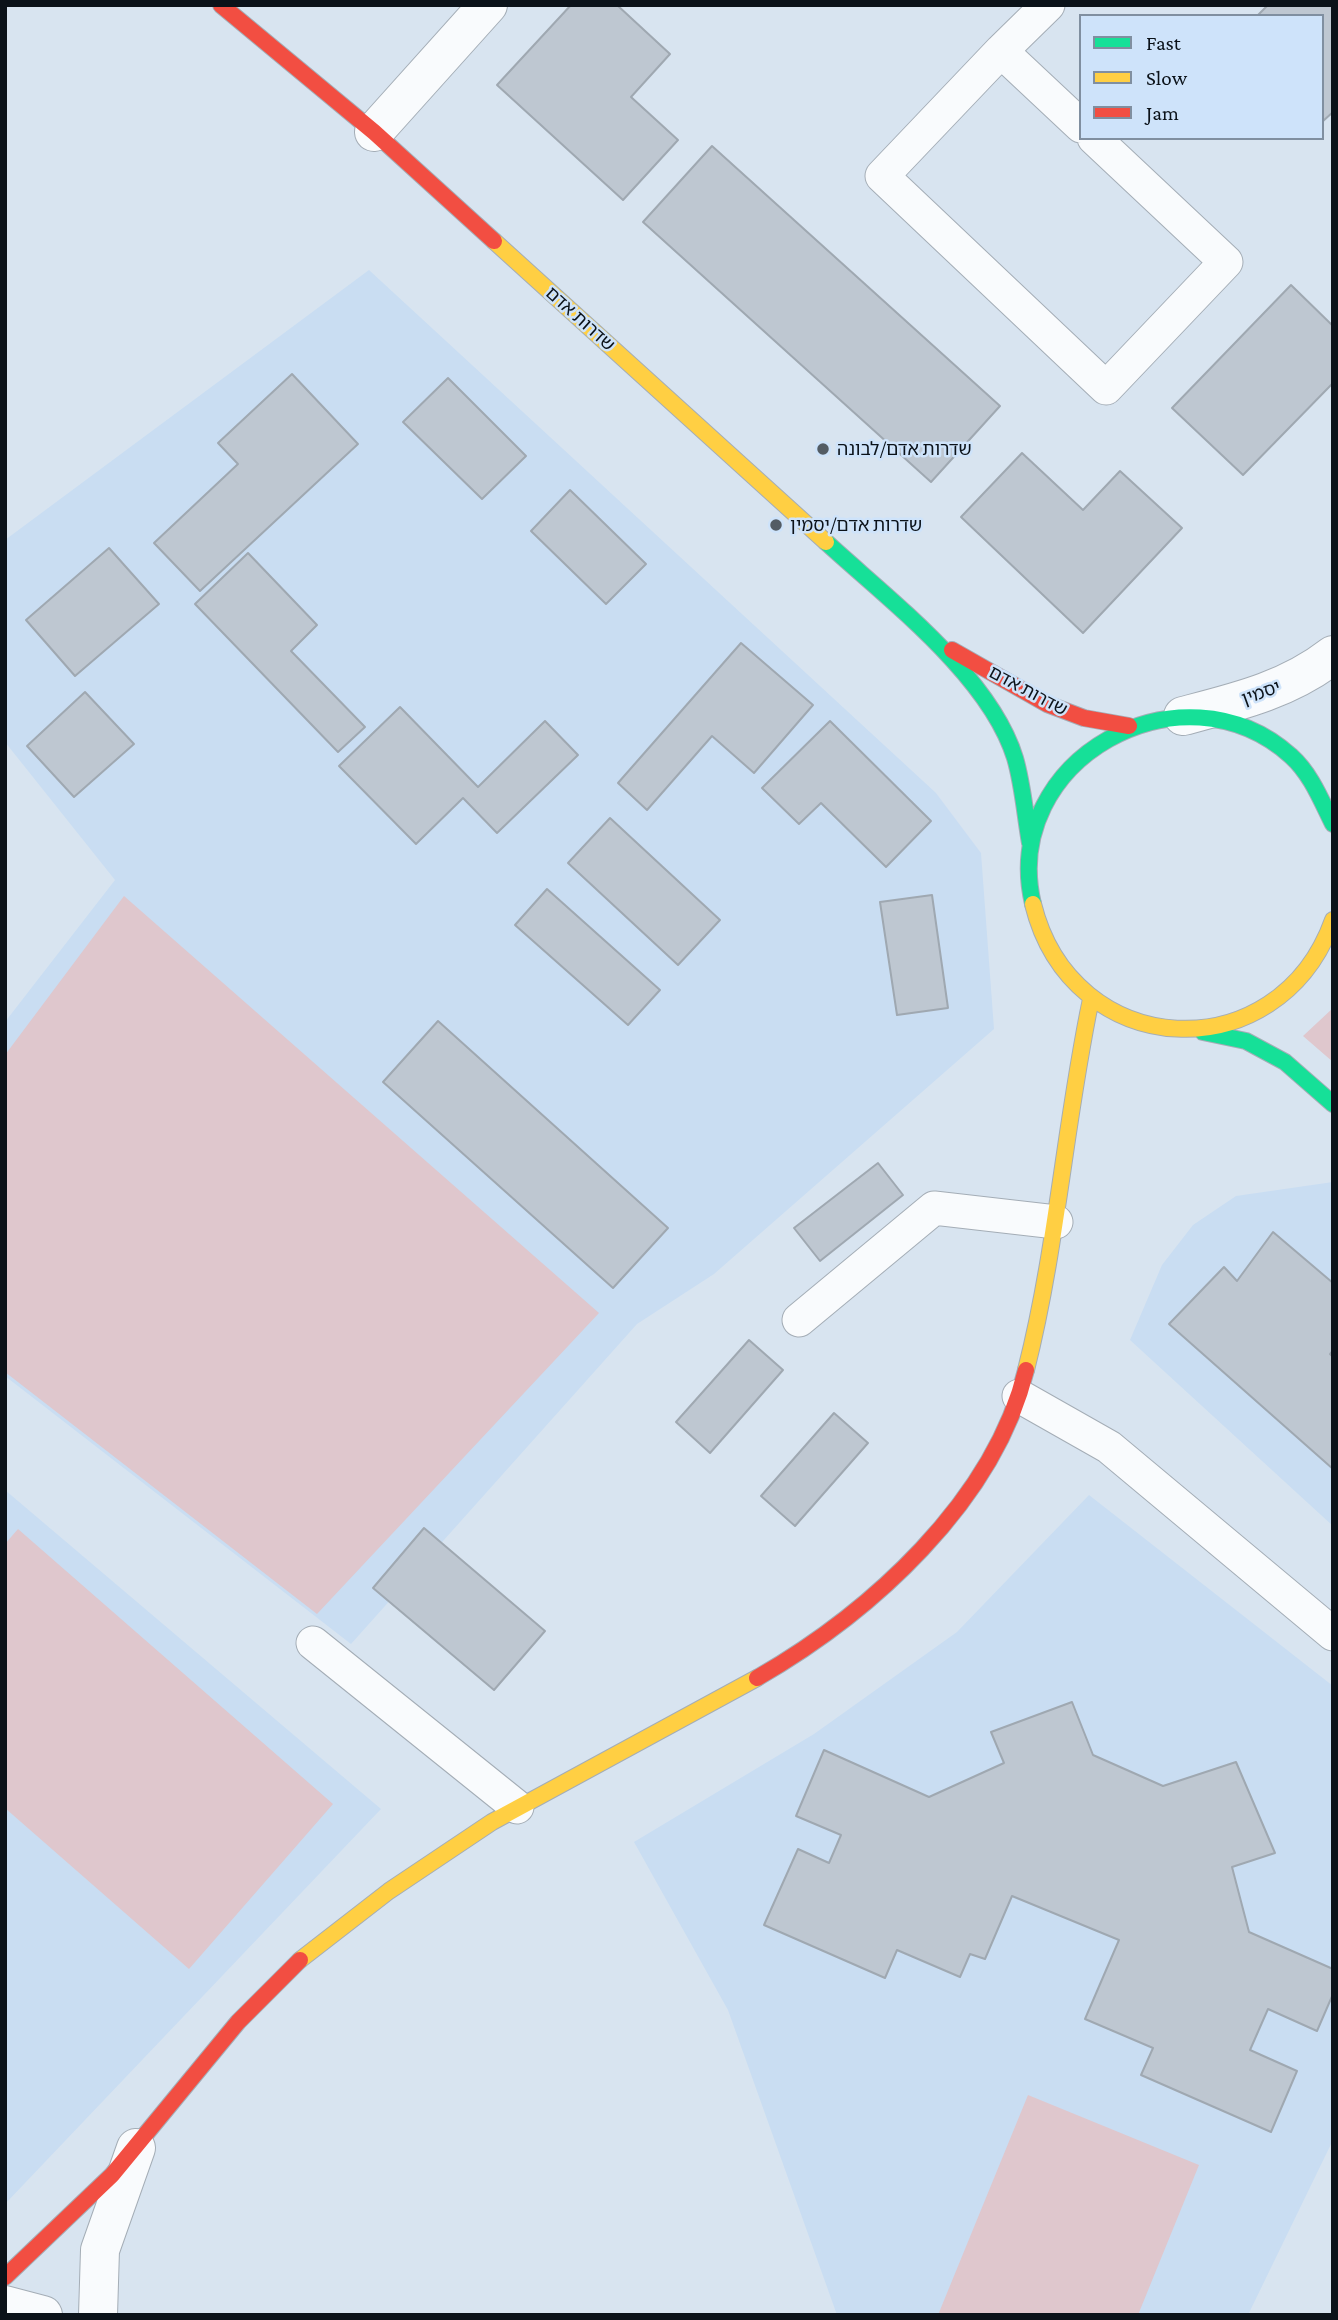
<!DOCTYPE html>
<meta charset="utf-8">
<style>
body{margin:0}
#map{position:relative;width:1338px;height:2320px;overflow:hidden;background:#d8e4f0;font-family:"Crimson Pro",serif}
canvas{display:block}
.frame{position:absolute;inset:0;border:7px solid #0b1219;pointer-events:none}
.legend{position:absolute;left:1079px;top:14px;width:245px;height:126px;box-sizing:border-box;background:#cee3fa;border:2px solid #808fa0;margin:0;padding:9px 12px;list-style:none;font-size:21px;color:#0b1219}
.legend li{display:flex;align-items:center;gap:14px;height:35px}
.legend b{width:35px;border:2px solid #808fa0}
</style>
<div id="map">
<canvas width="1338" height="2320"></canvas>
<div class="frame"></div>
<ul class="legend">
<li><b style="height:9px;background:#16e098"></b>Fast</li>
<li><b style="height:9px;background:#ffcf43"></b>Slow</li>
<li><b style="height:9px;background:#f24e42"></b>Jam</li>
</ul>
</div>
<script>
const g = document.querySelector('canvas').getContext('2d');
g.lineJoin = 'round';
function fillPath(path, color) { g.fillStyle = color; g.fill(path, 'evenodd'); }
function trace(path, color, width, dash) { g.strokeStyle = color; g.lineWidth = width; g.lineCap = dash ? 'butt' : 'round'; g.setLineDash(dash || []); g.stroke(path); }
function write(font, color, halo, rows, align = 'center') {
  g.font = font + ' "Crimson Pro","Noto Sans Hebrew",serif'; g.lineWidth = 5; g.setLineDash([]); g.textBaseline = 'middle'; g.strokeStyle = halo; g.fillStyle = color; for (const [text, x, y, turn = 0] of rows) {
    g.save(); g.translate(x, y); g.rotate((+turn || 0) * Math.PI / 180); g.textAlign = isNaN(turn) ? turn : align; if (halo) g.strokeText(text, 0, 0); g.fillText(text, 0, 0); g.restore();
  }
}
fillPath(new Path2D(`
 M369,270L936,793L981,853L994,1029L714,1274L637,1324L351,1644L5,1376V1022L115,880L5,742V540Z
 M1333,1182V1526L1130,1340L1162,1265L1193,1225L1236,1196Z
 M5,1490L381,1809L5,2204Z
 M1089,1495L1333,1686V2140L1248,2315H837L728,2010L634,1842L814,1734L957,1632Z`), '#c9ddf2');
fillPath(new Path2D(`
 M124,896L599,1313L317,1614L5,1372V1055Z
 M1333,1008V1062L1303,1036Z
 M18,1529L333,1804L189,1969L5,1808V1544Z
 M1028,2095L1199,2165L1138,2315H938Z`), '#dfc7cd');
const building = new Path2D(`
 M571,5H617L670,54L631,97L678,140L623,200L497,85Z
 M1268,5H1333V112L1322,122V16H1257Z
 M712,146L1000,406L931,482L643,222Z
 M1291,285L1333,326V383L1243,475L1172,408Z
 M292,374L358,444L200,591L154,543L238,464L218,443Z
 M448,378L526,456L482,499L403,422Z
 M1022,453L1083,510L1120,471L1182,528L1083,633L961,517Z
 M570,490L646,564L606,604L531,531Z
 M109,548L159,604L75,676L26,620Z
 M248,553L317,625L291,651L365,727L338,752L195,604Z
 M741,643L813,705L754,773L712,736L647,810L618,783Z
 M85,692L134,744L74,797L27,746Z
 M400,707L478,787L545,721L578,755L497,833L463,798L416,844L339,766Z
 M830,721L931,821L886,867L821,803L799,824L762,788Z
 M610,818L720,920L678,965L568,863Z
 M547,889L660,990L628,1025L515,925Z
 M932,895L948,1008L897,1015L880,902Z
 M438,1021L668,1228L613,1288L383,1082Z
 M878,1163L903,1195L820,1261L794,1228Z
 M1273,1232L1333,1283V1350L1330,1354L1333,1357V1469L1169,1324L1224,1267L1237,1281Z
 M749,1340L783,1370L710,1453L676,1422Z
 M834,1413L868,1443L795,1526L761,1496Z
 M424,1528L545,1631L494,1690L373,1588Z
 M1072,1702L1093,1755L1163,1786L1236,1762L1275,1853L1232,1867L1249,1932L1333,1969V1994L1317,2031L1268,2009L1250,2050L1297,2071L1271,2132L1141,2075L1153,2048L1085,2019L1119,1940L1012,1896L985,1959L970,1954L960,1977L897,1950L885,1978L764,1925L798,1849L829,1863L841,1835L796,1816L824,1750L929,1797L1004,1763L991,1732Z`);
fillPath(building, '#bec7d1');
trace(building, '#9fa8b1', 2);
const lane = new Path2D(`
 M1001,51L1048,5
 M1081,126L1001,51L882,176L1106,388L1226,262L1094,138
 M799,1320L934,1208L1056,1222
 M1019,1396L1109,1447L1333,1634
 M313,1643L517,1807`);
const street = new Path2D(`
 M374,132L488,5
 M1183,716C1237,702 1288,690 1333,655
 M5,2305L43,2315
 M98,2315L100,2250L136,2148`);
const fast = new Path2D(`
 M826,542C888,599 990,676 1015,758C1023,785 1025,815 1030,843
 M1033,904C999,760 1182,658 1291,756C1311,774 1321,800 1333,824
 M1203,1032L1246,1041L1285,1062L1333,1104`);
const slow = new Path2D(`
 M494,241L826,542
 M1033,904C1072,1062 1278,1073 1333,920
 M1026,1370C1057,1248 1065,1122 1091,999
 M300,1960L389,1891L492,1822L757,1678`);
const jam = new Path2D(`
 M221,5L374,132L494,241
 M952,650L1047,704L1084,718L1129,726
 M757,1678C870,1613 994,1502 1026,1370
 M5,2277L112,2175L238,2022L300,1960`);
trace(lane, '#a4adb6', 35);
trace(street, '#a4adb6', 40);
trace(fast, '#a4adb6', 18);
trace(slow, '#a4adb6', 18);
trace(jam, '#a4adb6', 18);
trace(lane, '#f9fbfd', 33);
trace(street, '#f9fbfd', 38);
trace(fast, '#16e098', 16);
trace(slow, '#ffcf43', 16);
trace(jam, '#f24e42', 16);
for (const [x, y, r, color] of [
 [823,449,7,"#535c64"],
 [776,525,7,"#535c64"]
]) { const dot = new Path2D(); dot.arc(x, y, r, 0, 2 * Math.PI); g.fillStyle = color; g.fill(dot); trace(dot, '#cee3fa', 2.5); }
write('18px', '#0b1219', '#cee3fa', [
 ["שדרות אדם",580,319,42],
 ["שדרות אדם",1028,691,28],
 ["יסמין",1261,693,-20]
]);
write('18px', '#0b1219', '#cee3fa', [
 ["שדרות אדם/לבונה",837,449],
 ["שדרות אדם/יסמין",790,525]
], 'left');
</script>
